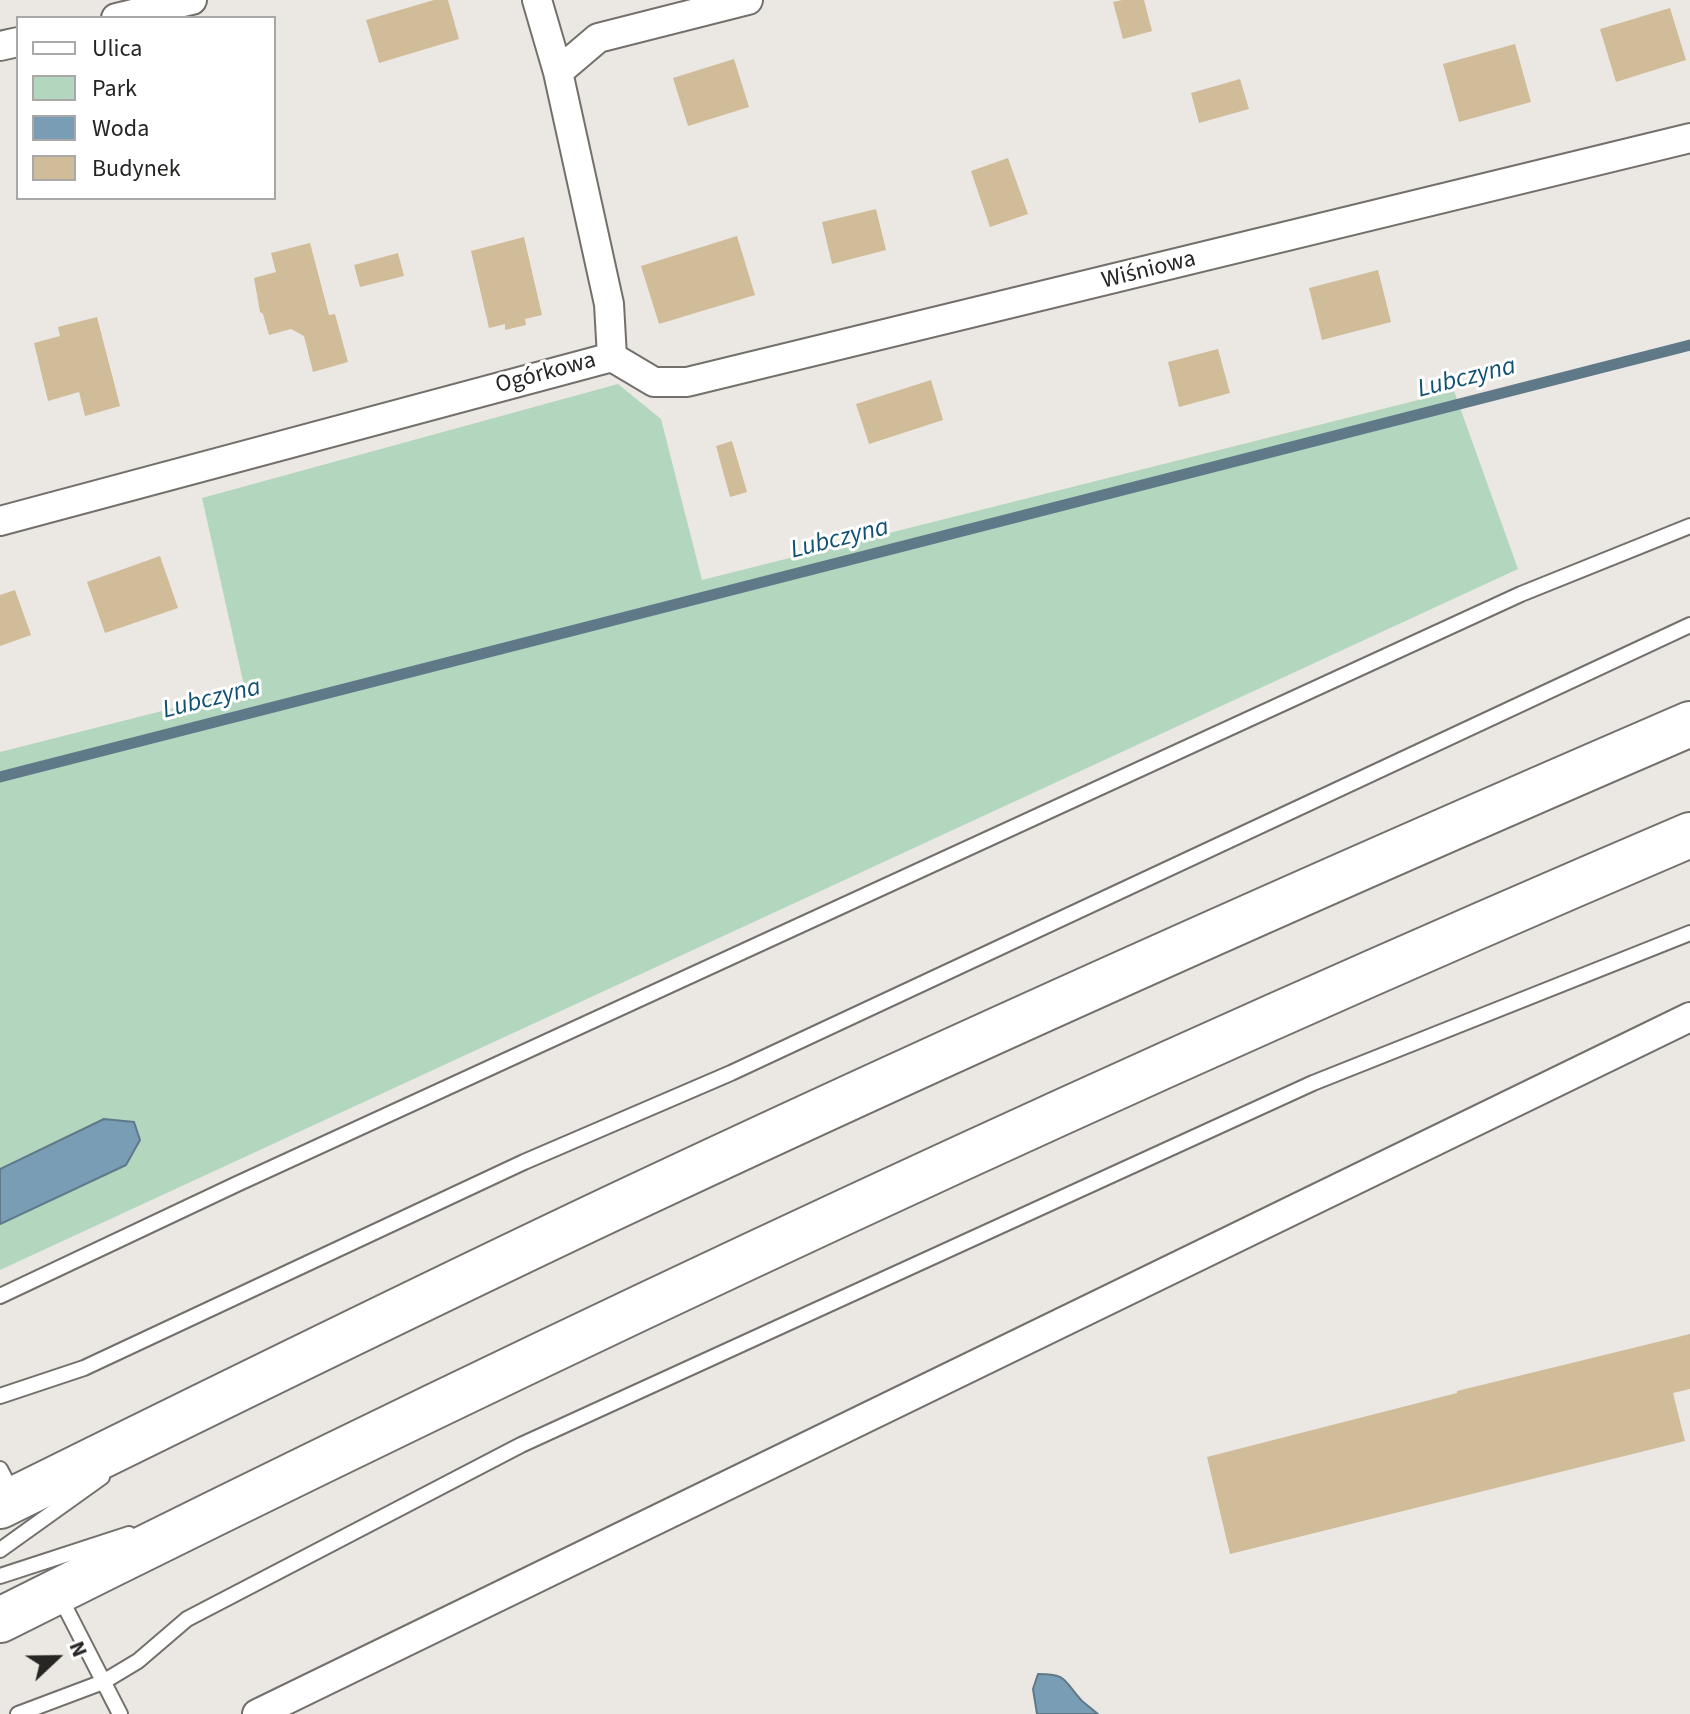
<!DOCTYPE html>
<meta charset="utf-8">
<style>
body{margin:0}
#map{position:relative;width:1690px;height:1714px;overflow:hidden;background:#ebe8e3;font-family:"Source Sans 3",sans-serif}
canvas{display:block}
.legend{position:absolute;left:16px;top:16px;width:260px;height:184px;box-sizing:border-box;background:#fff;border:2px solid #a9a8a7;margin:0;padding:10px 14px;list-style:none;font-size:24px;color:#272624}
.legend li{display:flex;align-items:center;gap:16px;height:40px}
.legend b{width:40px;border:2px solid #a9a8a7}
.north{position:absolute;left:16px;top:1618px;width:80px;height:80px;-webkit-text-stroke:6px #fff;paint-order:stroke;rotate:68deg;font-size:22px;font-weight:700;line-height:32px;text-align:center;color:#272624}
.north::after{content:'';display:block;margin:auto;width:28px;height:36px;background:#272624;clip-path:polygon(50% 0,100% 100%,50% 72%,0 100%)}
</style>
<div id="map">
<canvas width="1690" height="1714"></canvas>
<ul class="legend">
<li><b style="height:10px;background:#fff"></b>Ulica</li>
<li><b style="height:22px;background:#b3d6bf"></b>Park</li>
<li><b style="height:22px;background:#789db4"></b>Woda</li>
<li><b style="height:22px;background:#d0bc98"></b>Budynek</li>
</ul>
<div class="north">N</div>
</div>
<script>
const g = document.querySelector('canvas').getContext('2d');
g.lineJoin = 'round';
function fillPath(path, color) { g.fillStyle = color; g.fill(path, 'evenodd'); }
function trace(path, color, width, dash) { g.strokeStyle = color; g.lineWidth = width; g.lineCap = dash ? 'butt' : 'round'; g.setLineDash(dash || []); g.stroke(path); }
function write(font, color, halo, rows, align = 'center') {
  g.font = font + ' "Source Sans 3",sans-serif'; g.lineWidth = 6; g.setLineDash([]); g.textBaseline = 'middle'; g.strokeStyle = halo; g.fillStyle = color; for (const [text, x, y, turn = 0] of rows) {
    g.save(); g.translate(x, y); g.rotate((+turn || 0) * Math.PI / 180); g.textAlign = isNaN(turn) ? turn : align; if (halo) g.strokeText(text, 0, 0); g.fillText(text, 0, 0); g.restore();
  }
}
fillPath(new Path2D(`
 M618,384L661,419L702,580L1454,391L1518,569L0,1270V752L245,690L202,498Z`), '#b3d6bf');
const water = new Path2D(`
 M104,1119L134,1122L140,1140L126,1165L0,1224V1169Z
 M1038,1674C1069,1674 1063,1681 1082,1701C1087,1705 1093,1710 1098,1714H1037L1033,1689Z`);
fillPath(water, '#789db4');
trace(water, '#607989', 2);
trace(new Path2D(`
 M0,777L1690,345`), '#607989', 11);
fillPath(new Path2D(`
 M434,0H448L459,39L379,63L366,20Z
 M1122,0H1144L1152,31L1123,39L1113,2Z
 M1670,8L1686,60L1616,82L1600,29Z
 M1515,44L1531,102L1459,122L1443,64Z
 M734,59L749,107L688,126L673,78Z
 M1240,79L1249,109L1199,123L1191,93Z
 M1008,158L1028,214L990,227L971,171Z
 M876,209L886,250L832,264L822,222Z
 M737,236L755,295L659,324L641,266Z
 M524,237L542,315L525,319L526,325L505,330V324L489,328L471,251Z
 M310,243L329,315L335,314L348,362L313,372L304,336L291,329L269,335L263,314L260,312L254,278L276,272L271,253Z
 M398,253L404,276L360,287L354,265Z
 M1378,270L1391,322L1322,340L1309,288Z
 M97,317L120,406L85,416L79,392L48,401L34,343L60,336L58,327Z
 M1218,349L1230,393L1179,407L1168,362Z
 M931,380L943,420L869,444L856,404Z
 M732,441L747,492L730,497L716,446Z
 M160,556L178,608L105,633L87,582Z
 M15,590L31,635L0,646V595Z
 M1690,1334V1389L1673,1393L1685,1441L1230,1554L1207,1457L1457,1393V1391Z`), '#d0bc98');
const lane = new Path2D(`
 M0,1296L237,1184L1521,594L1690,526
 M0,1396L84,1368L524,1162L731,1073L1690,625
 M0,1469L13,1494
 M0,1550L102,1477
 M0,1576L129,1534
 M60,1597L120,1714
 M18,1714L103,1682L138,1661L187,1619L521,1445L1313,1083L1690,933`);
const street = new Path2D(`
 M537,0L558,72
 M116,18L192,0
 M0,46L18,42
 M612,357L654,382H687L1690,138
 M612,357L609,304L558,72L598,38L748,0
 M0,521L612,357
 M257,1714L1690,1017`);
const highway = new Path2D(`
 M0,1506C213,1401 425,1296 640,1195C987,1032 1338,876 1690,724
 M0,1620C555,1342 1118,1079 1690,835`);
trace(lane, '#73706c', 18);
trace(street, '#73706c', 32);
trace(highway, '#73706c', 48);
trace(lane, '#fff', 14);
trace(street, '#fff', 28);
trace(highway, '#fff', 44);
write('24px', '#272624', '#fff', [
 ["Wiśniowa",1149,271,-14],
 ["Ogórkowa",546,374,-15]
]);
write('italic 26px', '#105273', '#fff', [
 ["Lubczyna",1467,379,-14],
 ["Lubczyna",840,540,-14],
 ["Lubczyna",212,700,-14]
]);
</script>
